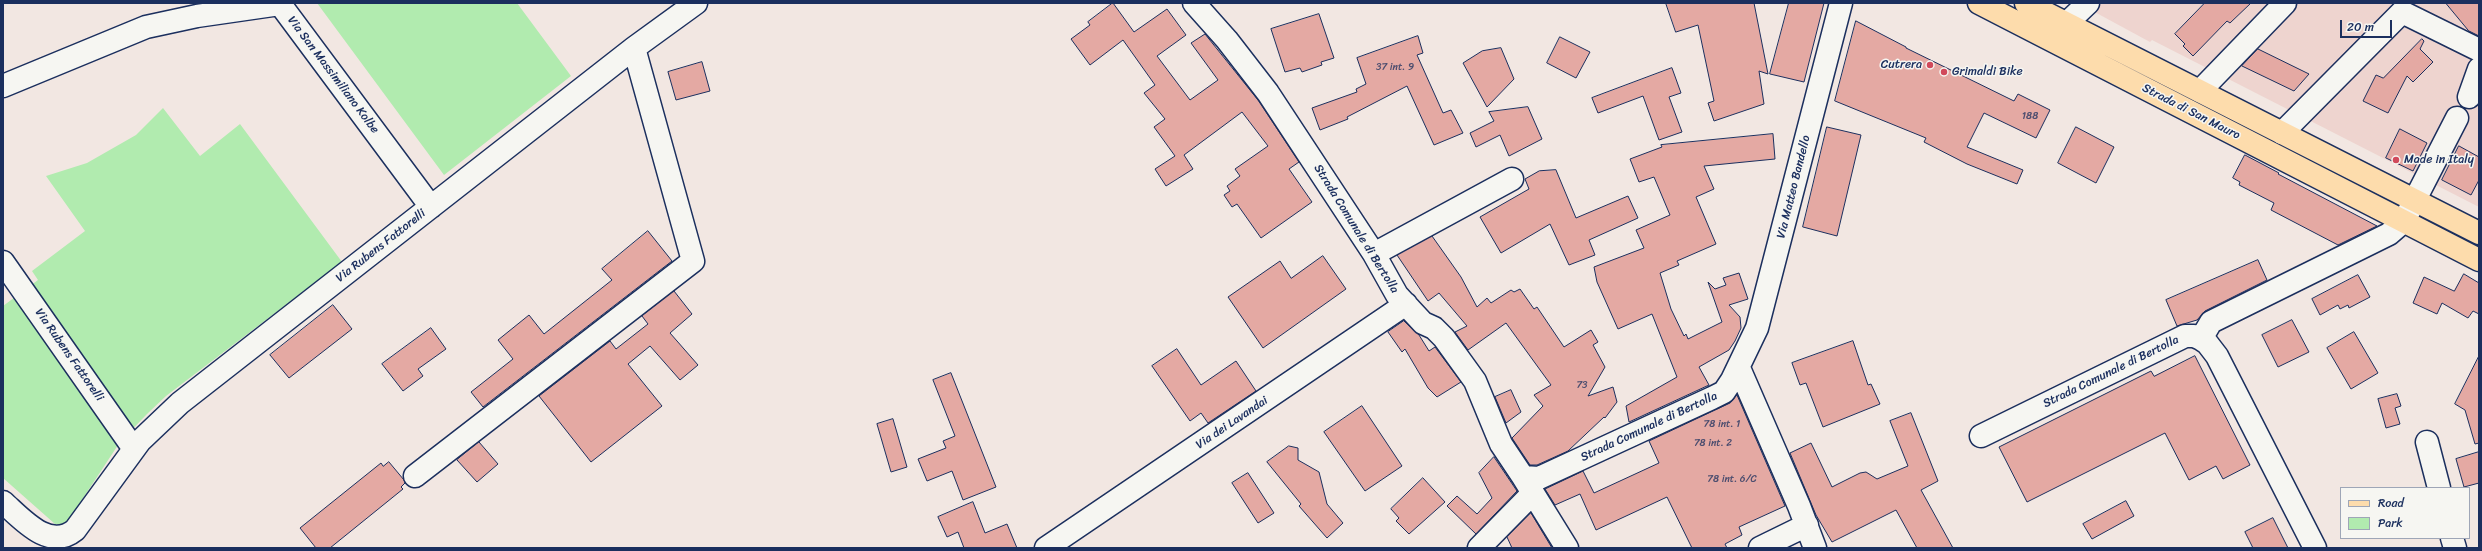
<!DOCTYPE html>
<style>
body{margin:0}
#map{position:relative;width:2482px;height:551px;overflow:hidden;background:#f2e7e2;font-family:Sriracha,sans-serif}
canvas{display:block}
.frame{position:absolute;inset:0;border:4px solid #1b2f5e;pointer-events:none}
.legend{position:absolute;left:2340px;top:487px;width:130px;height:52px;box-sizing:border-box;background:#f6f6f2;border:1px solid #9ea6b7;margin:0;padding:5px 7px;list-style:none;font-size:12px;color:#1b2f5e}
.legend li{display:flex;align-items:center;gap:8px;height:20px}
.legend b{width:20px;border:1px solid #9ea6b7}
.scale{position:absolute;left:2340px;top:20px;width:52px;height:18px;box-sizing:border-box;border:2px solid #1b2f5e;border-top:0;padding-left:5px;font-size:12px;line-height:14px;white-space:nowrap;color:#1b2f5e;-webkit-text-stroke:3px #f6f6f2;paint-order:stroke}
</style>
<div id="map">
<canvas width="2482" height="551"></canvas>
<div class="frame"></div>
<ul class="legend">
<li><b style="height:5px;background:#fddcac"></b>Road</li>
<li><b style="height:11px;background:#b1ebaf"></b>Park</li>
</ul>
<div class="scale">20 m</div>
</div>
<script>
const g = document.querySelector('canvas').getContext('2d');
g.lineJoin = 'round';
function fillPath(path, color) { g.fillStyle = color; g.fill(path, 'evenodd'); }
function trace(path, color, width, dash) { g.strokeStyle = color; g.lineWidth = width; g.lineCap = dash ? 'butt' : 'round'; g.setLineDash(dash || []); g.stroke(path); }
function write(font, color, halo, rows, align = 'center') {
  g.font = font + ' Sriracha,sans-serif'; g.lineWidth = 3; g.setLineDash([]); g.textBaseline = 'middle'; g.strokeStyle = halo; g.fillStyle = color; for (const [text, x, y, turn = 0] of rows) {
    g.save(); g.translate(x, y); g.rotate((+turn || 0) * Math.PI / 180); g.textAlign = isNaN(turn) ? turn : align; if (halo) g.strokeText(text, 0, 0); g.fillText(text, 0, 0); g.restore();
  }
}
fillPath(new Path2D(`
 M2078,3H2479V207L2152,40L2150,42Z`), '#eed4cf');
fillPath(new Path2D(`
 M317,3H517L571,76L444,175Z
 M163,108L200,156L240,124L342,262L166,396L147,414L120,442L68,521L62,525L55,524L3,478V306L38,280L32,271L85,231L46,176L87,163L136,135Z`), '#b1ebaf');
const building = new Path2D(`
 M1113,3L1134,32L1167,9L1186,35L1157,56L1190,100L1218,80L1191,43L1205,34L1258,100L1299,162L1289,169L1312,202L1261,238L1237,204L1232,207L1224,195L1230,191L1227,186L1240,176L1235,169L1268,146L1242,112L1184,155L1193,169L1166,186L1155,169L1175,156L1154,127L1165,119L1144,93L1155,85L1123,40L1090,65L1071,39L1090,25L1088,22Z
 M1666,3H1754L1768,74L1759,71L1764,104L1714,121L1708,103L1714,101L1698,25L1676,32Z
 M1789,3H1824L1804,82L1770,74Z
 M2205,3H2251L2230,23L2227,21L2193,56L2183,46L2185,44L2175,34Z
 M2446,3H2479V36L2469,31Z
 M1319,14L1334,58L1321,62L1322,65L1302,72L1300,68L1285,72L1271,29Z
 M1856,21L1906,47V48L2014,101L2018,94L2050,110L2036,138L1984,113L1967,147L2023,170L2017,184L1967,164L1924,142L1926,138L1835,101Z
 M1418,36L1423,53L1417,55L1443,113L1451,110L1463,133L1434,145L1407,86L1347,117L1348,119L1320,130L1312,108L1357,92L1356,89L1366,84L1357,58Z
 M1560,37L1590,52L1576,78L1547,63Z
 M2422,39L2424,41L2420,49L2433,62L2413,82L2407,76L2388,113L2363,101L2376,75L2383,78Z
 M1501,48L1514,79L1487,107L1463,63L1482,51Z
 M2258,49L2309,74L2294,91L2242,66Z
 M702,62L710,91L676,100L668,72Z
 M1672,68L1681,93L1669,97L1682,132L1659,140L1643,96L1598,113L1592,98Z
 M1528,107L1542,139L1509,156L1500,135L1476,147L1470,133L1494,121L1489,112Z
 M1827,127L1861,135L1837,236L1803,227Z
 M2076,127L2114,147L2096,183L2058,163Z
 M2400,129L2427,143L2413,171L2386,158Z
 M1773,134L1775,159L1704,166L1714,189L1696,197L1716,244L1677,261L1679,265L1660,273L1671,309L1684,336L1686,334L1688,339L1722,322L1708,282L1715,289L1726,285L1723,278L1739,273L1748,299L1729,305L1740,317L1741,328L1735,341L1729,350L1699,367L1709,385L1629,422L1626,406L1677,377L1652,314L1618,329L1597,282L1594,267L1644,248L1636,230L1670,215L1654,177L1639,182L1630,159L1662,147L1661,145Z
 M2459,146L2479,157V180L2471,195L2442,180Z
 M2245,155L2279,173L2278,174L2377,226L2338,245L2271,210L2274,203L2239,185L2240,182L2233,178Z
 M1556,170L1576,218L1628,196L1638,218L1589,240L1595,255L1569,265L1550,224L1501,253L1480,217L1529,189L1525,179L1539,171Z
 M648,231L672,261L483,407L471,392L513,359L498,340L529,315L544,334L612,280L602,269Z
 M1432,236L1461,277L1477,307L1487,298L1491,303L1511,290L1514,292L1520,289L1534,309L1537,307L1564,347L1591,330L1598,342L1593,345L1605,367L1588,396L1613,387L1617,402L1605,418L1604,417L1568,451L1537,465H1530L1512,438L1543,406L1534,395L1551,385L1506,323L1468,350L1455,332L1467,326L1439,293L1428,301L1397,255Z
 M1323,256L1346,289L1263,348L1228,297L1280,261L1291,278Z
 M2258,260L2267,280L2205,311L2197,320L2177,326L2166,300Z
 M2464,274L2479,283V314L2473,311L2468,318L2442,303L2437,314L2413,303L2424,277L2454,291Z
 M2358,275L2370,297L2349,308L2348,305L2340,309L2338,305L2320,315L2312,299Z
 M674,291L692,314L670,333L698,365L680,380L650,346L628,364L662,406L591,462L539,396L610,341L616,349L648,324L642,316Z
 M333,305L352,329L289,378L270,355Z
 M2292,320L2309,352L2278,367L2262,335Z
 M1404,321L1419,335L1429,351L1435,347L1461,382L1437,397L1428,388L1405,349L1402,352L1388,332Z
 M431,328L446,349L418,369L423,376L403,391L382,364Z
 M2354,332L2378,373L2351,389L2327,348Z
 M1853,341L1868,385L1871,384L1880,404L1823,427L1806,383L1800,385L1792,363Z
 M1177,349L1201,385L1236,361L1256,391L1208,423L1201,413L1190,421L1152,366Z
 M2195,356L2250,465L2223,479L2216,466L2189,480L2165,433L2027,502L1999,447L2151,371L2154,376Z
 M2479,356V443L2475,444L2465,410L2455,404Z
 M951,373L996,487L963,500L952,471L927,481L918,459L946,448L943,441L955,436L933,380Z
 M1511,390L1521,412L1506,423L1495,397Z
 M2397,394L2401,406L2395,408L2400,424L2386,428L2378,399Z
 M1737,395L1785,506L1739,527L1742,535L1725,544L1727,548H1692L1667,497L1596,530L1580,494L1555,505L1545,489L1583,471L1594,493L1659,463L1649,441L1730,403Z
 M1362,406L1402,466L1365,491L1324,432Z
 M1911,413L1938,481L1921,490L1953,548H1917L1896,510L1832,542L1816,515L1790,453L1811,443L1832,487L1860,473L1866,472L1877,479L1908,466L1890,421Z
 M893,419L907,467L891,472L877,424Z
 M479,442L498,464L477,482L457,460Z
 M1289,446L1298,448V460L1319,472L1327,504L1343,523L1327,538L1299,506L1301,504L1267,462Z
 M2479,452V483L2464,487L2456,459Z
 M1494,457L1517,491L1476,534L1447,506L1457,496L1477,514L1492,498L1479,473Z
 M389,462L404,480L405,483L401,487L403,489L330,548H316L300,528L381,463L383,466Z
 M1248,473L1274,513L1258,523L1232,483Z
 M1423,478L1445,502L1409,534L1396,521L1399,518L1391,509Z
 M2126,501L2134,516L2092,539L2083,524Z
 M973,502L985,533L1007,524L1017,548H964L958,532L947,537L938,517Z
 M1531,513L1552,548H1512L1507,537Z
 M2273,518L2288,548H2253L2245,532Z`);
fillPath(building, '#e4a9a3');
trace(building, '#1b2f5e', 1);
const minor = new Path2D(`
 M1194,3L1227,40L1268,93L1374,254L1397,295L1423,323L1434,328L1444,338L1475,381L1501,444L1523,477L1539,478L1712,398L1724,392L1732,380L1757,328L1841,3
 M2067,23L2088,3
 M3,86L146,27L197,16L280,4L431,207
 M2200,91L2285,3
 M2469,97L2479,69
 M2282,133L2402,12L2479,50
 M1374,254L1512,179
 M3,262L134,449
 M2201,339L2211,322L2389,234L2404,221L2457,118
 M1739,368L1799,506L1815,548
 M1981,436L2185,336H2194L2201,339L2207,343L2217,356L2315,548
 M2427,442L2439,488
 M415,476L693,261L634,48
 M1523,477L1567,548
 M3,502C22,519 49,551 75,530L140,441L180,403L634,48L696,3
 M2452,538L2455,548
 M1046,548L1406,304
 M1479,548L1533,493
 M1760,548L1807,525`);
const major = new Path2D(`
 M1979,3L2479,260
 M2026,3L2479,233`);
trace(minor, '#1b2f5e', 25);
trace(major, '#1b2f5e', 25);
trace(minor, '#f6f6f2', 22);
trace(major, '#fddcac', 22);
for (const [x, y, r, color] of [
 [1930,65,4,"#d1495b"],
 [1944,72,4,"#d1495b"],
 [2396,160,4,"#d1495b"]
]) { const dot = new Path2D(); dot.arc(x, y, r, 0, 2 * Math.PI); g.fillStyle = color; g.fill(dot); trace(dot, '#f6f6f2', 1.5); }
write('10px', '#4d4e6f', null, [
 ["37 int. 9",1395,67],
 ["188",2030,116],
 ["73",1582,385],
 ["78 int. 1",1722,424],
 ["78 int. 2",1713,443],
 ["78 int. 6/C",1732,479]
]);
write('12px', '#1b2f5e', '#f6f6f2', [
 ["Cutrera",1922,65,"right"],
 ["Grimaldi Bike",1952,72],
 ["Made in Italy",2404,160]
], 'left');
write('12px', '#1b2f5e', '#f6f6f2', [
 ["Via San Massimiliano Kolbe",333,75,53],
 ["Strada di San Mauro",2191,112,27],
 ["Via Matteo Bandello",1794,187,-76],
 ["Strada Comunale di Bertolla",1356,229,58],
 ["Via Rubens Fattorelli",381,246,-38],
 ["Via Rubens Fattorelli",69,355,55],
 ["Strada Comunale di Bertolla",2111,372,-26],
 ["Via dei Lavandai",1232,423,-34],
 ["Strada Comunale di Bertolla",1649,427,-25]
]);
</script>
